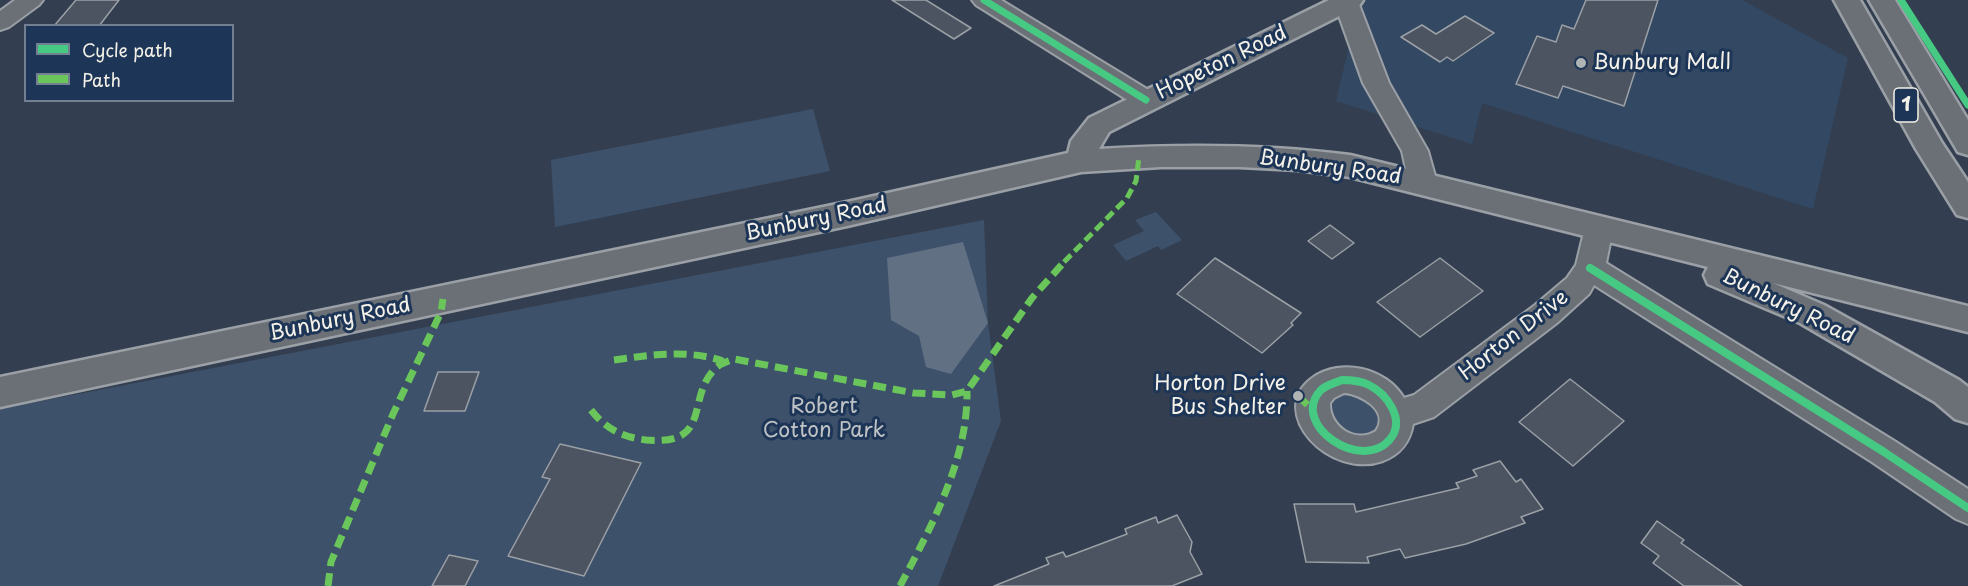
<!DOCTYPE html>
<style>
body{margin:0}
#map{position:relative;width:1968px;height:586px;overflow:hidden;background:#333f50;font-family:"Playpen Sans",sans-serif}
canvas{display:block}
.legend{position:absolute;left:24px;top:24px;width:210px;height:78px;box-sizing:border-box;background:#1d3557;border:2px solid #738091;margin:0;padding:8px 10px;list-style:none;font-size:18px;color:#f4f1e8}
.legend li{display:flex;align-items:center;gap:12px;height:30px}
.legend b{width:30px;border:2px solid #738091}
</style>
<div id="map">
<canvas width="1968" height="586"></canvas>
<ul class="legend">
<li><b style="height:8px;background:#46c982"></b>Cycle path</li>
<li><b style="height:8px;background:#6ac65a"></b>Path</li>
</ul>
</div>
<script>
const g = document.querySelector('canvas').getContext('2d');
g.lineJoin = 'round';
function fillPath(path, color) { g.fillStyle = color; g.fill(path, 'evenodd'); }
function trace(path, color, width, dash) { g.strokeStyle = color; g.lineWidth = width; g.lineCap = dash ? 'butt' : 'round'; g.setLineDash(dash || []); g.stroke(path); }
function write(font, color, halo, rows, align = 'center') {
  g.font = font + ' "Playpen Sans",sans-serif'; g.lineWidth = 6; g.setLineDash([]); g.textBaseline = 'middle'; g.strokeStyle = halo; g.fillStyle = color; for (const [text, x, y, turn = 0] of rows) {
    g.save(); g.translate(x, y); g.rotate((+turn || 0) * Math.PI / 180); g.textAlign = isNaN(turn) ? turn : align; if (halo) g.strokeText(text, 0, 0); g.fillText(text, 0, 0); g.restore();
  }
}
fillPath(new Path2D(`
 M1360,0H1742L1848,58L1813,209L1482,103L1472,144L1336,101Z`), '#334863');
fillPath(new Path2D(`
 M813,109L830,171L555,227L551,160Z
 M1156,212L1182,240L1161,250L1158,246L1126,261L1113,245L1144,231L1135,220Z
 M984,220L988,323L1001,421L938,586H0V409Z
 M1334,392H1361L1384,417L1374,438L1338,434L1325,400Z`), '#3e516b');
fillPath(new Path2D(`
 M963,242L988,323L951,374L926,367L919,336L891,320L887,258Z`), '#627083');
const building = new Path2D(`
 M76,0H119L99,26H54Z
 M892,0H926L971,28L954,39Z
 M1586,0H1658L1624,106L1563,86L1558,98L1516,84L1537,36L1556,42L1562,25L1574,29Z
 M1465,16L1494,33L1453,61L1447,57L1440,62L1401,37L1422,25L1436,34Z
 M1330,225L1354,243L1332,259L1308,241Z
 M1215,258L1301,313L1291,323L1293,325L1262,353L1177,294Z
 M1440,258L1483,291L1420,337L1377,302Z
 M438,372H479L465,411H424Z
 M1570,379L1624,421L1573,466L1519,422Z
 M560,444L641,463L584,576L508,556L550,479L542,477Z
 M1500,461L1516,482L1521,479L1543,509L1521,517L1525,523L1466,544L1405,558L1400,549L1367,557L1369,563L1306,562L1294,504H1354L1356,512L1459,488L1456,483L1477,476L1473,470Z
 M1177,515L1192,542L1190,552L1202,574L1172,586H994L1049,564L1046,558L1063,552L1066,557L1127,534L1125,529L1156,517L1158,523Z
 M1657,521L1684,540L1681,543L1742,586H1684L1653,563L1659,556L1641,543Z
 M449,555L478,561L465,586H432Z`);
fillPath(building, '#4b5460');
trace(building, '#9ba0a6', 1.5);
const minor = new Path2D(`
 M15,0H43L39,5L9,27L0,30V11Z
 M972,0H1001L1155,94L1159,100L1155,106L1146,109L1137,106L976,5Z
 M1336,0H1356L1358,2L1389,83L1428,151L1437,183L1433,190L1423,193L1413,190L1409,183L1402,151L1363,83L1334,2Z
 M1599,217L1609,220L1613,228L1606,263L1896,442L1968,489V524L1956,519L1872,462L1594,285L1589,294L1557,323L1434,417L1413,424C1410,442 1401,454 1383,461C1329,480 1266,412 1312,378C1341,357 1386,368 1404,398L1414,395L1535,305L1567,278L1576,265L1585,228L1589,220ZM1344,393C1361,394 1390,411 1376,431C1356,444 1329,427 1330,403L1334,398Z`);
const major = new Path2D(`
 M1329,0H1363L1359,6L1109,132L1099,149C1183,144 1266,144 1350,155L1968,306V332L1773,283L1824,305L1959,380L1968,387V423L1955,419L1935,402L1800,323L1708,284L1704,275L1708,267L1350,177L1297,170L1240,167H1161L1081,172L847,226L0,407V377L847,202L1068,153L1071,141L1089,118Z`);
const highway = new Path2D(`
 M1834,0H1860L1942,143L1968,182V218L1957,215L1916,149Z
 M1869,0H1895L1968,120V155L1958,152Z`);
trace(minor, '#9ba0a6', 4);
trace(major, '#9ba0a6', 5);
trace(highway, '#9ba0a6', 5);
fillPath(minor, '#6b7077');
fillPath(major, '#6b7077');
fillPath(highway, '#6b7077');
trace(new Path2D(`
 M1064,262L1127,198L1136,181L1139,157`), '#6ac65a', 5, [10, 5]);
trace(new Path2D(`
 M614,360C651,355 686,349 723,361
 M1298,396L1312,409
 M591,410C606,429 622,437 646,440C715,446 684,396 717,367C722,363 729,361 734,359L914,393L952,395L967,391L1032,298L1065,261
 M328,586L331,562L393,414L441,312L443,299
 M900,586C931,527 968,460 967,391`), '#6ac65a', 7, [13, 7]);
trace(new Path2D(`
 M984,0L1146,100
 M1901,0L1968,105`), '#46c982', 7);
trace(new Path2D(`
 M1590,268L1884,452L1968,508
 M1342,380C1351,380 1361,381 1369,385C1387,394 1405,419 1391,438C1363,475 1288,424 1321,390C1326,385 1335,383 1342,380Z`), '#46c982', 8);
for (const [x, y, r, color] of [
 [1581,63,6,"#b0b3b3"],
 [1298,396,6,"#b0b3b3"]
]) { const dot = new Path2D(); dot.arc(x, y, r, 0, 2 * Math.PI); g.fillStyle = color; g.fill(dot); trace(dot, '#1d3557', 2); }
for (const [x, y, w] of [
 [1906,105,24]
]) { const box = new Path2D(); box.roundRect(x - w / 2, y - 17, w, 34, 4.5); g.fillStyle = '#1d3557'; g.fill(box); trace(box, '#f4f1e8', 1.5); }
write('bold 20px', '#f4f1e8', null, [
 ["1",1906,105]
]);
write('21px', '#f4f1e8', '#1d3557', [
 ["Hopeton Road",1222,63,-26],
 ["Bunbury Road",1330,168,8],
 ["Bunbury Road",816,220,-12],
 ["Bunbury Road",1788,307,26],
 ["Bunbury Road",340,320,-12],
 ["Horton Drive",1514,336,-38]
]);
write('21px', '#f4f1e8', '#1d3557', [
 ["Bunbury Mall",1593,63],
 ["Horton Drive",1286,384,"right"],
 ["Bus Shelter",1286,408,"right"]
], 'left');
write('21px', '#bec2c4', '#1d3557', [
 ["Robert",824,407],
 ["Cotton Park",824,431]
]);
</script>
